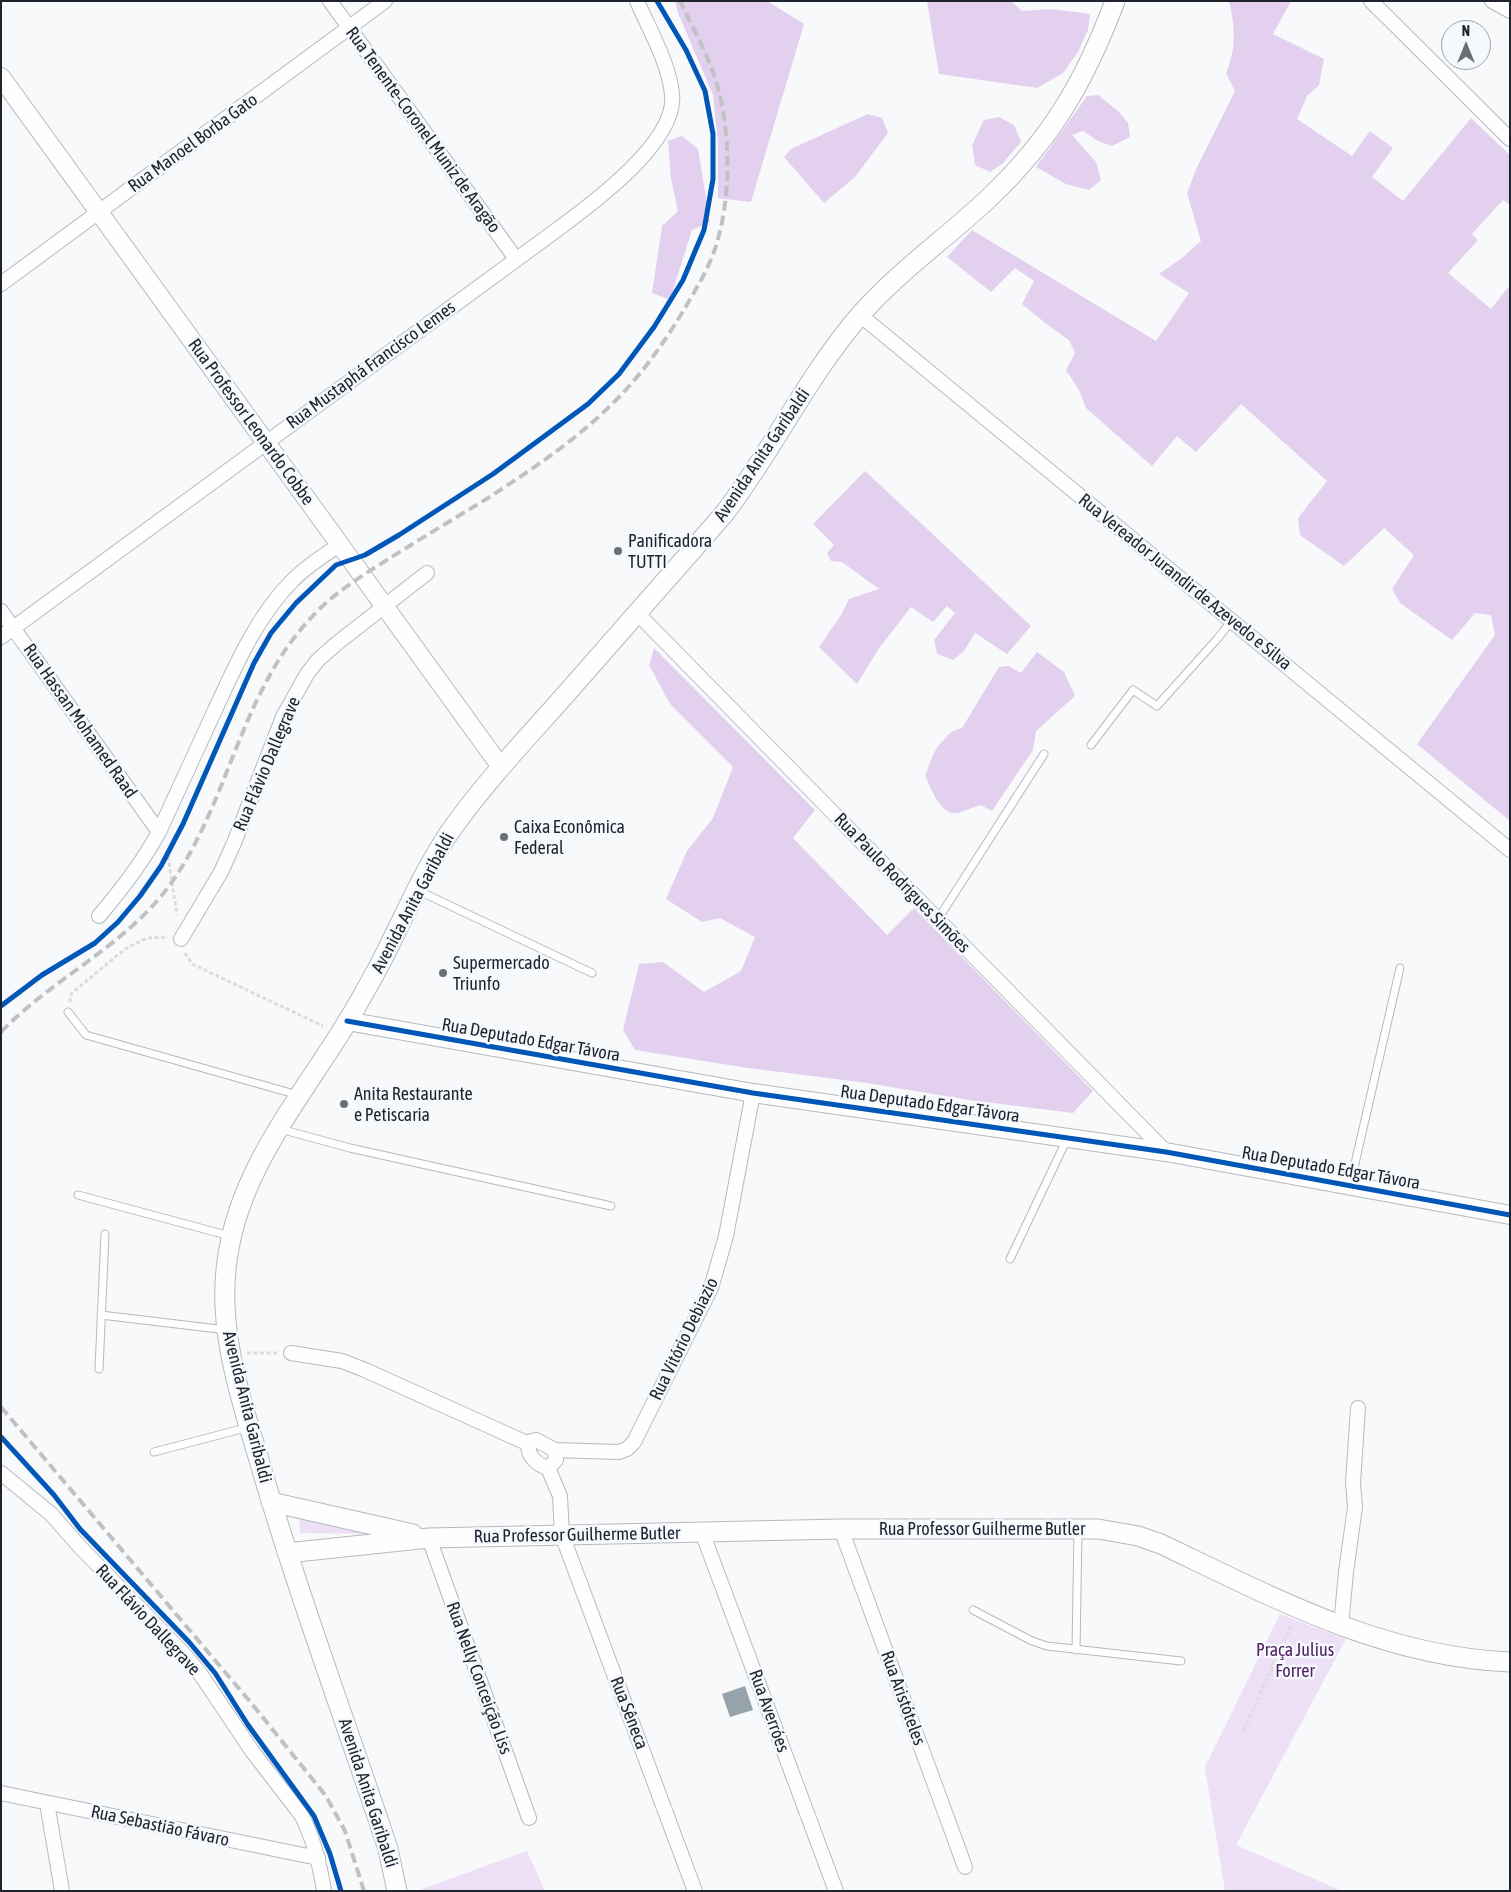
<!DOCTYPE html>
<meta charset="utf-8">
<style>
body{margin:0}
#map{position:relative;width:1511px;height:1892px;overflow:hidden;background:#f7f9fb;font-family:"Asap Condensed",sans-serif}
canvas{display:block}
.frame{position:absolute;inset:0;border:2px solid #1e242d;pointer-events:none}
.north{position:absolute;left:1441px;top:20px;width:50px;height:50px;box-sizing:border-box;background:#f5f8fd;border:1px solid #9fa3aa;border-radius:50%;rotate:0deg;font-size:14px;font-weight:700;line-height:20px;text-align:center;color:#1e242d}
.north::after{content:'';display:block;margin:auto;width:18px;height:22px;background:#6a6f75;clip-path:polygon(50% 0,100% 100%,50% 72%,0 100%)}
</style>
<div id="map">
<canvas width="1511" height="1892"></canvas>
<div class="frame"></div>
<div class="north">N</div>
</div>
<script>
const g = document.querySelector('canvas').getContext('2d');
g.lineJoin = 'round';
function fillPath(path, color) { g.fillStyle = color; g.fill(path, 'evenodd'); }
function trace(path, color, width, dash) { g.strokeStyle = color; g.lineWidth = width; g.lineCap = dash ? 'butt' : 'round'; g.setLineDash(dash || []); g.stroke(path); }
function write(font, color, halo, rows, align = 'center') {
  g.font = font + ' "Asap Condensed",sans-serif'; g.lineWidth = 5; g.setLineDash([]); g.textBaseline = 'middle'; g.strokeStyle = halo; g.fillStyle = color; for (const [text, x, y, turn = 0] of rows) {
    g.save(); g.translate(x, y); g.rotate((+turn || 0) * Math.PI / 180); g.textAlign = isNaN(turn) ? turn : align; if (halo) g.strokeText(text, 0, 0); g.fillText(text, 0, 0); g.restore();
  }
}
fillPath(new Path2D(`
 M299,1515L382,1534L300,1533Z
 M1280,1614L1346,1639L1236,1845L1342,1891H1225L1205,1767Z
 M527,1851L545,1891H420L419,1890Z`), '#eddff6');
fillPath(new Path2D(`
 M675,1H767L804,24L751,202L718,198V144L713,95L678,13Z
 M927,1H1011L1022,11L1051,9L1090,14L1088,30L1078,52L1063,73L1037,88L939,74Z
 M1229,1H1291L1273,34L1324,59L1319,85L1307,96L1297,119L1352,156L1370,131L1393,148L1372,177L1403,201L1471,118L1510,155V205L1503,200L1472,234L1478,240L1448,273L1491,309L1510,285V821L1417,744L1495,635L1491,615L1475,613L1452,640L1400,603L1392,589L1414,555L1384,528L1344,566L1300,535L1298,518L1327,481L1241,404L1196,452L1177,436L1152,466L1086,408L1079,390L1066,370L1075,353L1069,340L1049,326L1022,304L1034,281L1015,268L991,292L947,257L972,230L1156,341L1189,293L1159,274L1182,258L1201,241L1187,193L1197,167L1235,91L1226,73C1237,47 1235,28 1229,1Z
 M1098,95L1119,112L1128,123L1130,137L1112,146L1098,141L1083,131L1072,135L1096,162L1101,180L1089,190L1066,184L1036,167L1087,96Z
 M868,114L882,118L888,133L855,177L824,203L784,157L791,149Z
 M999,117L1014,125L1021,142L1002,164L990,172L975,165L972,145L984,120Z
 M682,136L698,149L710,222L692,230L670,300L652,293L662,226L678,211L671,179L668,141Z
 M865,471L1031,626L1007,654L975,633L964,651L953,660L937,654L934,640L955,613L947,606L933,622L911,607L880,647L857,684L819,647L841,615L849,599L879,589L842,562L831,561L827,553L834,545L813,524Z
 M654,648L815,810L793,838L887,935L914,908L1093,1091L1073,1113L969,1100L867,1083L748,1068L635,1050L623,1030L639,964L663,962L704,992L741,971L755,937L720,918L702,922L666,899L687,851L713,818L733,767L670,704L649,665Z
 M1037,652L1064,672L1075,696L1036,731L1033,750L992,811L981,805C973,807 965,811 958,813C940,816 931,788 925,776L933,755L938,746L951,732L962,728L999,667L1008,666L1021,673Z`), '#e3d0ee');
fillPath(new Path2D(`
 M745,1686L753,1710L730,1717L722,1694Z`), '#96a3aa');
const service = new Path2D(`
 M1091,745L1133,690L1157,706L1218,638L1232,620
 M417,890L592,973
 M938,919L1044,754
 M68,1012L86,1035L298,1095
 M280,1129L350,1148L611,1206
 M1350,1185L1400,968
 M78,1195L230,1236
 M1010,1259L1067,1139
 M101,1315L227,1330
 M99,1369L105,1234
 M154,1452L249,1427
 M973,1610L1032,1641L1047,1646L1181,1661
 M1076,1650L1078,1530`);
const minor = new Path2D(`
 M330,1L516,259
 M1371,1L1510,139
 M1492,1L1510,11
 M1,284L385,1
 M860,315L1510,850
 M1,611L159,832
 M637,613L1166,1152
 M1,637L558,229C593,203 678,141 672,94C669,63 649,29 637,1
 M99,916C122,889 142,863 159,832C178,791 196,751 215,710C236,665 256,618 291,582C305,567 323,556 339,545
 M181,939L221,872L234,843L283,717L307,674L318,660L336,644L427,573
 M291,1353L342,1361L365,1370L529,1444
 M536,1440L555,1450L556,1460L548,1468C537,1465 523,1453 531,1441Z
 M555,1450L619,1452L627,1449L634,1442L711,1288L726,1236L753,1093
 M548,1468L560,1496L562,1535L695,1891
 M1,1473L51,1514L81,1548L184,1654L199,1672L252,1751L302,1816C314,1840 320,1865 324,1891
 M841,1529L965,1867
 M702,1532L836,1891
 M429,1538L529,1818
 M1341,1626L1346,1572L1355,1507L1353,1483L1358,1408
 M1,1793L318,1858
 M47,1803L62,1891`);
const tertiary = new Path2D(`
 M1,77L501,767
 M347,1021L753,1093L1166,1152L1510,1215`);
const secondary = new Path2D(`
 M271,1502L413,1534
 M287,1553L429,1538L841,1529H1098L1138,1536L1161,1544C1272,1597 1383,1657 1510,1662
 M397,1891L388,1849L379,1822C339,1704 296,1586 261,1467C246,1415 227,1360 225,1306C220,1197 284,1122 339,1035C354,1012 367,988 380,964C404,918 424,868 454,826C488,779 528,737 566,694C619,634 671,574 724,514C773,450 808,375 861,314C900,270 948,237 990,197C1052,138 1085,81 1115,1`);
trace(service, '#b6b9be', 9);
trace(minor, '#b6b9be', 16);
trace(tertiary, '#b6b9be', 20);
trace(secondary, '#b6b9be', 21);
trace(new Path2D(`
 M167,850L177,915
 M185,953L192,964L323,1026
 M70,1002L71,994L125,949L147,938L168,937
 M247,1353H278
 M1244,1730L1292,1624`), '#dbdcdd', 3, [4, 2.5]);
trace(service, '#fefefe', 7);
trace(minor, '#fefefe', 14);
trace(tertiary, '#fefefe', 18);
trace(secondary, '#fefefe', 19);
trace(new Path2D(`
 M1,1032C53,978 124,947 169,886C229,804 239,695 310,619C329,597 354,581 379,565C415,542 452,520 488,498C531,470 575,441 612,404C644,373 669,336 692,296C703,277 714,257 719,235C731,189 730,134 718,88C710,58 693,29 680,1
 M1,1407L252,1704L326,1796L345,1831L364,1891`), '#c1c1c2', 4, [10, 5]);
trace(new Path2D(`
 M1,1006L42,975L95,943L118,922L140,896L161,866L183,824L254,663L271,633L296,603L336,565L365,555L399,535L493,474L588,404L619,374L654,327L683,280L704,230L713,179V134L705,91L686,50L657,1
 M347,1021L753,1093L1166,1152L1510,1215
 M1,1437L54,1495L80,1529L189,1642L215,1673L248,1725L314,1816L330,1854L341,1891`), '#0057b8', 5);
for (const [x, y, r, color] of [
 [618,551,5,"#6a6f75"],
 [504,837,5,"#6a6f75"],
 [443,973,5,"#6a6f75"],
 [344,1104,5,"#6a6f75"]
]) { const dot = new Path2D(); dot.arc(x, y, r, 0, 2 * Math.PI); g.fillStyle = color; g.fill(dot); trace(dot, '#f5f8fd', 2); }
write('18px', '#1e242d', '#f5f8fd', [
 ["Rua Tenente-Coronel Muniz de Aragão",423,130,54],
 ["Rua Manoel Borba Gato",193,143,-36],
 ["Rua Mustaphá Francisco Lemes",371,365,-36],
 ["Rua Professor Leonardo Cobbe",251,422,54],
 ["Avenida Anita Garibaldi",762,455,-56],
 ["Rua Vereador Jurandir de Azevedo e Silva",1185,582,39],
 ["Rua Hassan Mohamed Raad",80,721,55],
 ["Rua Flávio Dallegrave",267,764,-67],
 ["Rua Paulo Rodrigues Simões",902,883,46],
 ["Avenida Anita Garibaldi",413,903,-62],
 ["Rua Deputado Edgar Távora",531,1040,10],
 ["Rua Deputado Edgar Távora",930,1104,8],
 ["Rua Deputado Edgar Távora",1331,1168,10],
 ["Rua Vitório Debiazio",684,1339,-64],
 ["Avenida Anita Garibaldi",247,1407,76],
 ["Rua Professor Guilherme Butler",982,1529],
 ["Rua Professor Guilherme Butler",577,1535,-1],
 ["Rua Flávio Dallegrave",148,1620,47],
 ["Rua Nelly Conceição Liss",479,1678,70],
 ["Rua Aristóteles",903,1698,70],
 ["Rua Averróes",769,1711,70],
 ["Rua Sêneca",629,1713,69],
 ["Avenida Anita Garibaldi",368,1793,72],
 ["Rua Sebastião Fávaro",160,1826,12]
]);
write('18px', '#1e242d', '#f5f8fd', [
 ["Panificadora",628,541],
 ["TUTTI",628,562],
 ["Caixa Econômica",514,827],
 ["Federal",514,848],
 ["Supermercado",453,963],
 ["Triunfo",453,984],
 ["Anita Restaurante",354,1094],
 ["e Petiscaria",354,1115]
], 'left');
write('18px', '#4e2261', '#f5f8fd', [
 ["Praça Julius",1295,1650],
 ["Forrer",1295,1671]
]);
</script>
